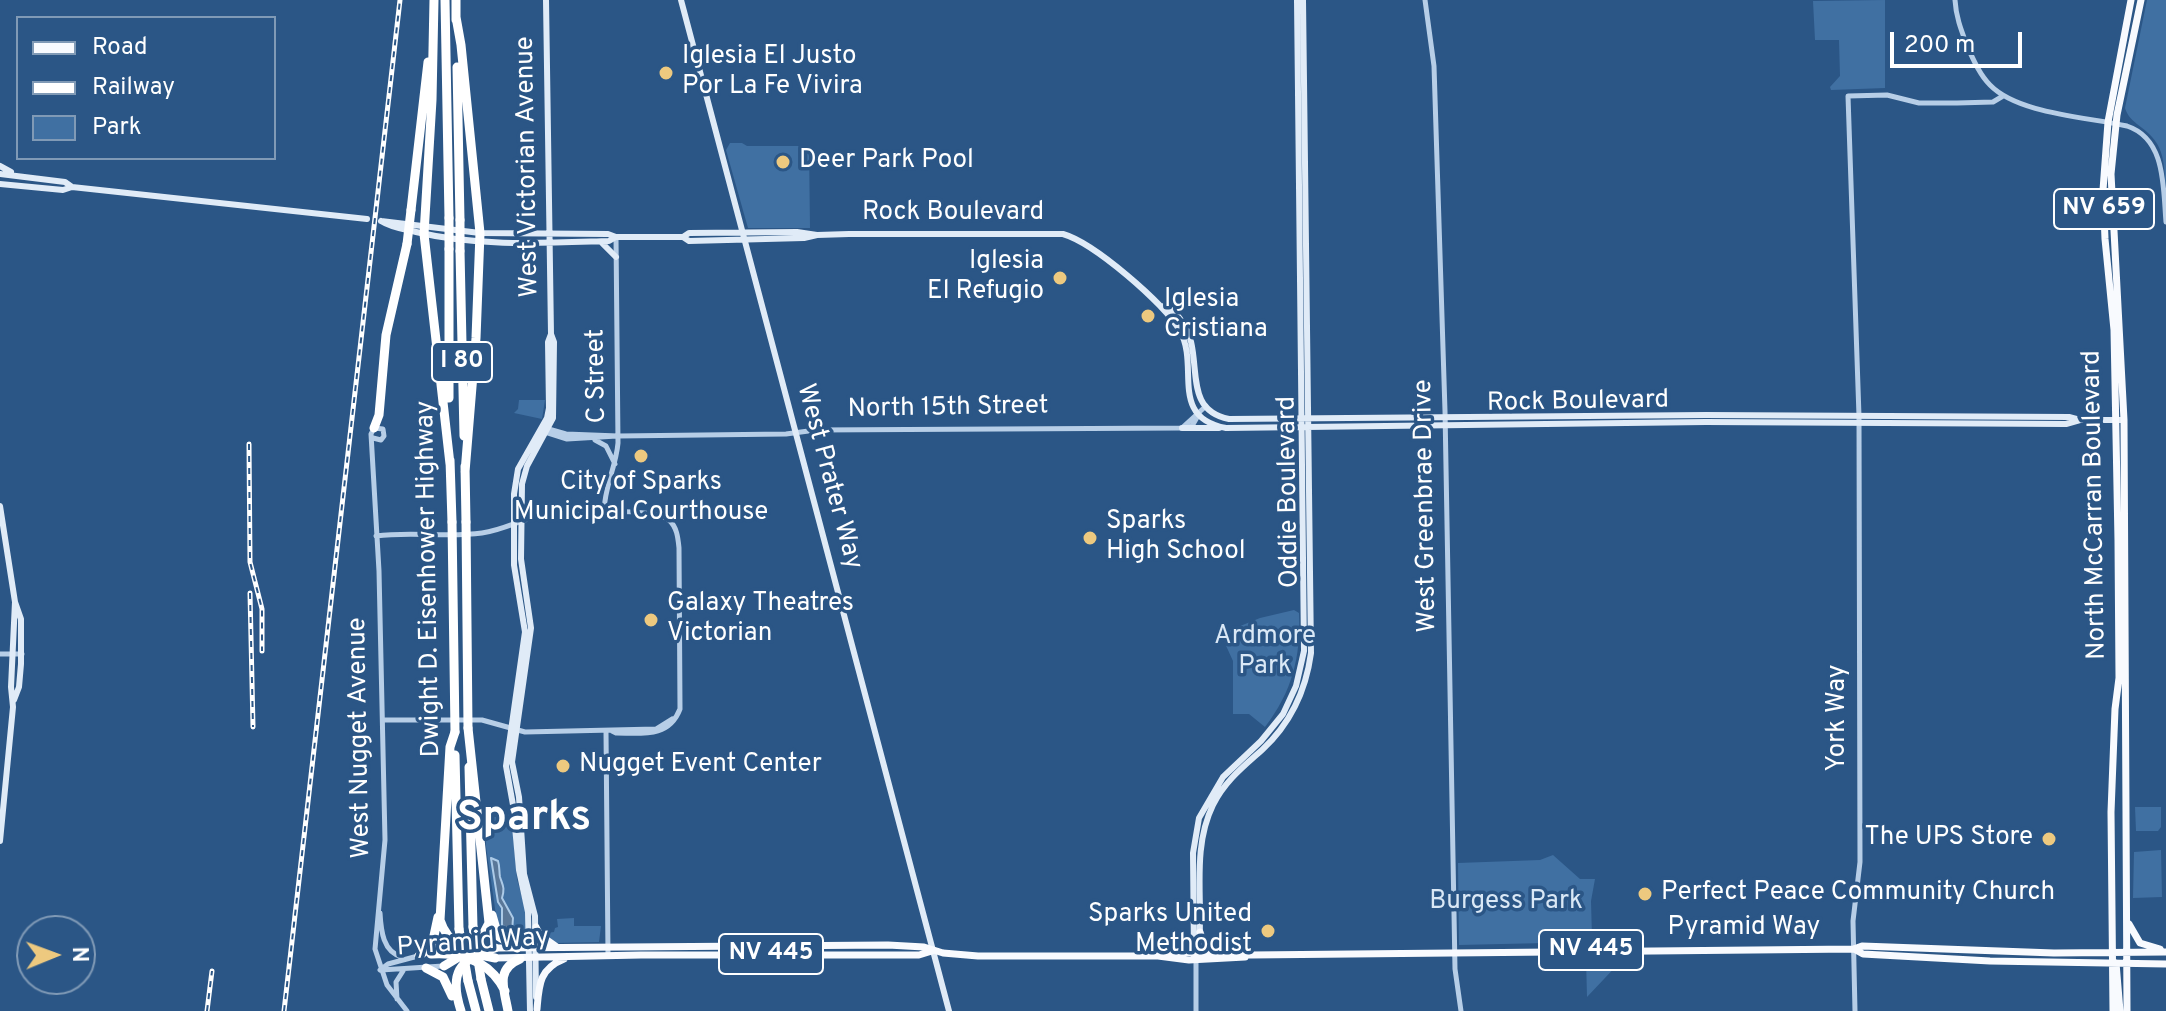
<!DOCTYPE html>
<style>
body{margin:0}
#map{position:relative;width:2166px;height:1011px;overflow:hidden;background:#2b5686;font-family:Overpass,sans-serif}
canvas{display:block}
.legend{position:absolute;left:16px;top:16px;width:260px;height:144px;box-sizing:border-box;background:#2b5686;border:2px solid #809ab6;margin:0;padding:10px 14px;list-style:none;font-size:24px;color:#fff}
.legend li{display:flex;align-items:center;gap:16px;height:40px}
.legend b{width:40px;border:2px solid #809ab6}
.north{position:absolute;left:16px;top:915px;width:80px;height:80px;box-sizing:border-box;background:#2b5686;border:2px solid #809ab6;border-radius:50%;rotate:89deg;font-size:22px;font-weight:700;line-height:32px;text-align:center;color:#fff}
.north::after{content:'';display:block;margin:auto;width:28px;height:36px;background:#edc97f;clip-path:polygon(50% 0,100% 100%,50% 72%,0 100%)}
.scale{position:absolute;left:1890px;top:32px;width:132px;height:36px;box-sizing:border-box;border:4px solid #fff;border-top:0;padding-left:10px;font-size:24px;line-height:28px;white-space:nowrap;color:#fff;-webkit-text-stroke:6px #2b5686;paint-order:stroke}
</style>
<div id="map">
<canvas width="2166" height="1011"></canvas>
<ul class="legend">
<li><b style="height:10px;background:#f8fafe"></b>Road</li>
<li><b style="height:10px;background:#fff"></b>Railway</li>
<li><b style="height:22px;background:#4070a2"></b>Park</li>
</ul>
<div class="north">N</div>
<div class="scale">200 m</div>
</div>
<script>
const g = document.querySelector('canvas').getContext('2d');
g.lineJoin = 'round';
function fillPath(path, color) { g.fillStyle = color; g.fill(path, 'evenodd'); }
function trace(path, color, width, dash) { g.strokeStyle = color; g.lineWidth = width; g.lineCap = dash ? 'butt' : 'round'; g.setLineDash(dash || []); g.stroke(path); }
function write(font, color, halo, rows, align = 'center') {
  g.font = font + ' Overpass,sans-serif'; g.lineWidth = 7; g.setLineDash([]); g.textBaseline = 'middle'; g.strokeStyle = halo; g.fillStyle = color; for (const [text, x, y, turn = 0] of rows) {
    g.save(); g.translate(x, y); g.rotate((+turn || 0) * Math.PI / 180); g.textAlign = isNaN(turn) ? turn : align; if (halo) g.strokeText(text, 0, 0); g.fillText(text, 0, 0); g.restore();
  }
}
fillPath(new Path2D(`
 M1885,0V88L1831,90L1830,87L1840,76L1839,40H1815L1813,1Z
 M2147,0H2166V187C2164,169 2165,151 2152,137C2143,126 2129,122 2125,108Z
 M730,143H742L747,146H809L810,228H748L726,150Z
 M519,400H545L542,419L514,413L518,409Z
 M1294,610L1299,613C1301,657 1292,692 1265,727L1249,714H1233V661L1222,637L1223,633L1260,618Z
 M2135,807H2161V827L2158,831H2136Z
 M509,811H511L517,879L526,912L525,936L503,935L498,929L486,846L485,817H498V825L508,824Z
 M2161,850L2162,897L2133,898L2134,852Z
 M1553,855L1580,879H1595L1591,901L1592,937L1589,942L1459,945L1458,863L1540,860Z
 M574,918V926H601L599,942L557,943L547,938V933L554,932L555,928L558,927L557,919Z
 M1622,957L1621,961L1587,997L1586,958Z`), '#4070a2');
const water = new Path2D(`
 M491,858L498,861C500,867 499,872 500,877C503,886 505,888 502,898L513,918L512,932L502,925V908L498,902Z`);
fillPath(water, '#5a7798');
trace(water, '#accae7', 2);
trace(new Path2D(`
 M1425,0L1434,66L1445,411L1455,969L1461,1011
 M1955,0C1956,18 1962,32 1968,48C1974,61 1980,75 1990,85C2018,114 2088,117 2127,126C2166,139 2163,187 2166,222
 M1183,427L1206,406
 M545,428L566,434L618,436L786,434L816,430L1182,428L1192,426L1199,414
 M545,432L567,439L617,436
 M373,438L381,440L384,436L383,429L374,428L371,434L379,571L385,840L375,949L387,985L407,1011
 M595,440L606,446L615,464
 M604,512C604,488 616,467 618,443L616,237
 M376,536C412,531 447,538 482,533C503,530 520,520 541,515C561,511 656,507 669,520C677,527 678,538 679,548L680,709C669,738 642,733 616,733L612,731
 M0,654H22
 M383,720H482L525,732L656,729L672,719
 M606,731L608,955
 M380,913C381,931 383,952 402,957
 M380,970L388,964L418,956
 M381,970L443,966
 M397,999L396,982L403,971
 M1196,1011V960
 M1855,1011L1853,921L1860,862L1859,416L1848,96L1887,95L1919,103H1957L1993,102L2003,96`), '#b7cee7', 5);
trace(new Path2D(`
 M681,0L949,1011
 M0,166L11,172
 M0,174L65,182L72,187L367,219
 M0,184L63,190L72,187
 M381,221C392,228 404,229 416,232C479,247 545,243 609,241L616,237H683L689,241L804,238L817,235L849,234H1063C1094,243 1164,303 1180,331C1200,366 1168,417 1226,428L1706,422L2066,424L2080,420
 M381,221L480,233L608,234L616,237
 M683,237L689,233L797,232L817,235
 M602,243L616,257
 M1161,306C1171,308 1175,312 1181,320C1207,353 1178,409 1229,419L1706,415L2069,417L2080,420H2124
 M1182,428H1219
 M0,506L15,602L21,619V664L19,687L14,700
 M0,841L13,707L11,687L15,602
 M1194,957L1193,853L1199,818L1223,777L1261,741L1283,714L1296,686L1304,651L1297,0
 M1198,957C1205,906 1190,852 1213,805C1225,781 1243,767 1262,750C1290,724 1306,690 1311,653L1303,0
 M536,997L535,916L524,874L519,797L512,762L531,628L521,559L522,484L527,466L553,418L554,342L551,334
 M530,1011L528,912L519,870L513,805L506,766L525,632L514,565V494L518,469L547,418L549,408L548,342L551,334L546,0`), '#e0ebf7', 6);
trace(new Path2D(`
 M2129,924L2140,943L2160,949
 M536,927L540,935L557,947
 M1200,932L1203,941L1221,950
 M495,948L888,945L924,947L943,953L978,956H1158L1189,960L1245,957
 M1854,949L1863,954L1990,961L2166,964
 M1158,956L1175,952L1251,955L1854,949L1862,946L2054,953L2166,952
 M495,958L641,955H919L932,951
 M2116,963L2120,1011
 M537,1009C539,985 539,969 564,959
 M2113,1011L2111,812L2115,709L2119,678L2118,541L2114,330L2105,239L2103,190L2108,122L2131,0
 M2127,1011L2124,420L2111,174L2117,115L2141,0`), '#f8fafe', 7);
trace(new Path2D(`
 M434,0L432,100L424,234L450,464
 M445,0L449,218
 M456,0V20
 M456,17L461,45L480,233L476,338L465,472
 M457,67L460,220
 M411,210L428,62
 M449,249V398
 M460,251L464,436
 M374,428L379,415L386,335L407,244
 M450,460L452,522
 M465,466L466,522
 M455,732L450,747L440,920C448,946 471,954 495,958
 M455,755L459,929
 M469,767L473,927
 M492,915L498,936L517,948
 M431,954C462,952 490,961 505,991
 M419,956L432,945L438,917
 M444,966L477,946L489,923L468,728
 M426,968L443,977L452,996
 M481,979L489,1011
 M468,981L476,1011
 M461,1011C449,974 458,959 495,948
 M508,1011C504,989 495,969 520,959`), '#fff', 9);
const rail = new Path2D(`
 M249,444L250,562L262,609V651
 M250,593L253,727
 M207,1011L212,971
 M284,1011L400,0`);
trace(rail, '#fff', 5);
trace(rail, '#2b5686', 2, [6]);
trace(new Path2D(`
 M449,218V249
 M460,220V251
 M407,244L411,210
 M452,522L455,732
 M466,522L468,728
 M473,927L481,979
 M459,929L468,981`), '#fff', 9);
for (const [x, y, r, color] of [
 [666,73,8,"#edc97f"],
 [783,162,8,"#edc97f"],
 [1060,278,8,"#edc97f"],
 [1148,316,8,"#edc97f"],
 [641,456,8,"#edc97f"],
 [1090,538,8,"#edc97f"],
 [651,620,8,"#edc97f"],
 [563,766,8,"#edc97f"],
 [2049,839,8,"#edc97f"],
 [1645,894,8,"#edc97f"],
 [1268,931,8,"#edc97f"]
]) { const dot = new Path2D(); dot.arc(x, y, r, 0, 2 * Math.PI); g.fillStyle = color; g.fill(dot); trace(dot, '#2b5686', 3); }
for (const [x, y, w] of [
 [2104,209,100],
 [462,362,60],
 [1591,950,104],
 [771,954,104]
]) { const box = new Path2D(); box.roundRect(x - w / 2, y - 20, w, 40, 6); g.fillStyle = '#2b5686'; g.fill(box); trace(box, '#fff', 2); }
write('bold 24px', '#fff', null, [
 ["NV 659",2104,209],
 ["I 80",462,362],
 ["NV 445",1591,950],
 ["NV 445",771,954]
]);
write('26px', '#fff', '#2b5686', [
 ["Iglesia El Justo",682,58],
 ["Por La Fe Vivira",682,88],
 ["Deer Park Pool",799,162],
 ["Iglesia",1044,263,"right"],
 ["El Refugio",1044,293,"right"],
 ["Iglesia",1164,301],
 ["Cristiana",1164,331],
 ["City of Sparks",641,484,"center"],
 ["Municipal Courthouse",641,514,"center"],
 ["Sparks",1106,523],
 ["High School",1106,553],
 ["Galaxy Theatres",667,605],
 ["Victorian",667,635],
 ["Nugget Event Center",579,766],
 ["The UPS Store",2033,839,"right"],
 ["Perfect Peace Community Church",1661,894],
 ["Sparks United",1252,916,"right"],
 ["Methodist",1252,946,"right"]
], 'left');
write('26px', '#fff', '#2b5686', [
 ["West Victorian Avenue",529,167,-91],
 ["Rock Boulevard",953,214],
 ["C Street",598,376,-91],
 ["Rock Boulevard",1578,403,-1],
 ["North 15th Street",948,409,-1],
 ["West Prater Way",828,477,75],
 ["Oddie Boulevard",1290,492,-91],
 ["North McCarran Boulevard",2096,505,-91],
 ["West Greenbrae Drive",1427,506,-91],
 ["Dwight D. Eisenhower Highway",430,579,-91],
 ["York Way",1839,718,-90],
 ["West Nugget Avenue",361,738,-91],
 ["Pyramid Way",1744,929],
 ["Pyramid Way",473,944,-4]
]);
write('26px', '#dae8f6', '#2b5686', [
 ["Ardmore",1265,638],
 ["Park",1265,668],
 ["Burgess Park",1506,903]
]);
write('bold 42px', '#fff', '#2b5686', [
 ["Sparks",524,821]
]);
</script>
